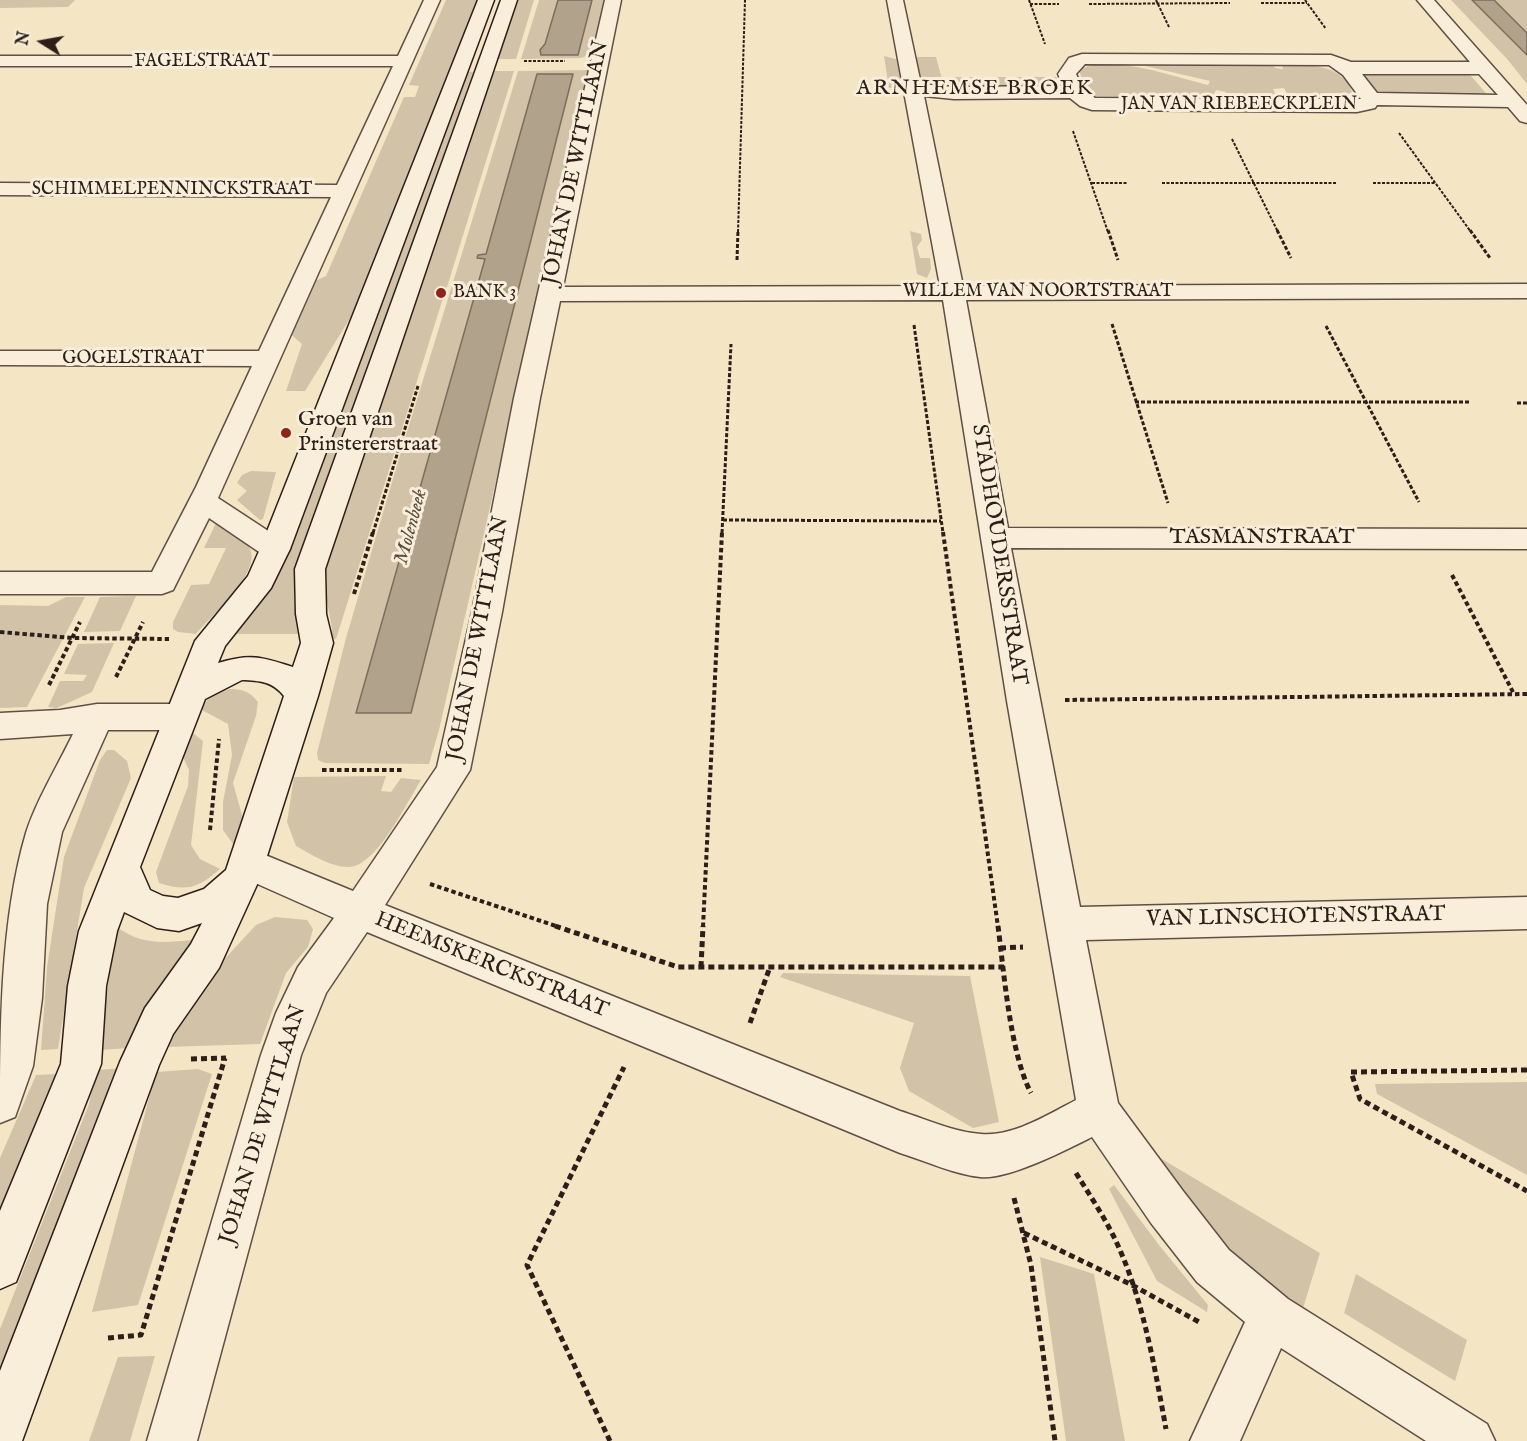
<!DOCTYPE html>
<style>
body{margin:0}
#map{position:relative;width:1527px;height:1441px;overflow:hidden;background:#f4e5c5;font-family:"IM FELL English",serif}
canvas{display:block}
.north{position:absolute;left:12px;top:12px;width:60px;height:60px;-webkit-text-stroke:4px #f8eed9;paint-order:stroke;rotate:281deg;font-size:16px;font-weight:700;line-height:24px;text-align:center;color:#2c1f19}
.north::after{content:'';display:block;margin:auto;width:21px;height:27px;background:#2c1f19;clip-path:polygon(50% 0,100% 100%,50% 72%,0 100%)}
</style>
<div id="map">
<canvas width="1527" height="1441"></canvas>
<div class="north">N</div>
</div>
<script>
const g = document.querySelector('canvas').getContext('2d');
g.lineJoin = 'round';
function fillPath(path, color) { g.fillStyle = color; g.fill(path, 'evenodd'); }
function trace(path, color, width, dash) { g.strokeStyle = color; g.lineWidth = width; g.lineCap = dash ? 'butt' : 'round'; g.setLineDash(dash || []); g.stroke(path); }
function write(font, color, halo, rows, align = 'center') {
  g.font = font + ' "IM FELL English",serif'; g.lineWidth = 6; g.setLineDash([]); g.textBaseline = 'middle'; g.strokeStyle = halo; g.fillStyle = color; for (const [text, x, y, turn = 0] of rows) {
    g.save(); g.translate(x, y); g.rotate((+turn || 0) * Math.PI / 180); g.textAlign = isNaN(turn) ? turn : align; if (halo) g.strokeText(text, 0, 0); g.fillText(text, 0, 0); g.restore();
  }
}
fillPath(new Path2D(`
 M0,0H75L68,7L0,8Z
 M446,0H478L436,109L416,153L357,307L305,391H286L302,344L289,333L313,282L326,276L404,97H415L419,86L409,85Z
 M513,0H534L516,59H493Z
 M539,0H558L541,55H578L592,0H605L593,54L581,58L521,59Z
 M1451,0H1472L1527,55V84L1508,60Z
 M1494,0H1527V33Z
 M884,56L899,60L904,88H889Z
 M916,57H936L943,83L921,78Z
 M1141,65H1273L1275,68L1283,69L1282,65C1310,65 1347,63 1354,99L1352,101L1292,103L1284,88L1273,89L1279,103H1222L1226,92L1216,90L1210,102H1106L1088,96L1079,70C1110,53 1174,77 1208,85L1210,81Z
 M590,70L439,730L429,764L325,763L318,760L317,753L346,638L403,445L518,71ZM537,74H573L356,712L485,258L478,255L486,254Z
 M1360,70H1466L1490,98H1380Z
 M464,71L473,72L321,505L298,561L294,597L298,634H231Z
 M490,71H514L447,287L437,292L438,296L443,298L336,639L330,638L332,628L322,576Z
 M951,77H1056L1059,87H953Z
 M910,231L921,234L922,240L917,247L920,258H930L931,269L927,278L917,274Z
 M251,471L276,472L263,519L260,520L237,500L247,491L237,483L242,475Z
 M218,519C228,527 242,536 249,547C264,571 210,617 196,634L178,632L173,629V622L191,585L209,584L226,548H204Z
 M136,596L120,631L84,632L100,597Z
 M66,597H85L27,707L0,708V605L48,606Z
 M114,643L92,692L57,708L48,707L60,681H83L87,675L64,674L78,644Z
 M229,689C243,689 249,691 258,702L256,716L233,783L244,822L236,848L223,830V802L232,755L228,724L200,709L212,695Z
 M189,730L203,741L191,845L200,859L220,869C198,888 187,892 159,883L156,872L188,786L189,770L183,757L182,746Z
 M107,750H114L127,761L131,778L84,888L58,1049L41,1050L47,967L64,857L100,760Z
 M386,776L381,791L391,792L401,778L421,780C407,802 376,868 348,867C330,867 311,854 296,846L287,822L294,777Z
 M275,917L307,920L313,929L308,947L286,973L260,1044L166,1047L205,980L256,925Z
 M117,927C141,945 164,943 192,940L146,1012L131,1048L98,1050Z
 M783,973L970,976L999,1122L973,1128L909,1091L900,1068L914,1023L780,977Z
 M127,1068L0,1393V1329L89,1104L95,1070Z
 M198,1069L212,1074L138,1305L92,1312L156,1072Z
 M57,1074L0,1223V1158L36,1075Z
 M1527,1082V1175L1377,1094L1375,1084Z
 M1145,1149L1320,1253L1303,1308L1255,1280L1217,1241Z
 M1114,1185L1159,1245L1208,1305L1207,1312L1157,1281L1109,1189Z
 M1040,1257L1094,1274L1125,1441H1066Z
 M1356,1274L1467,1340L1455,1381L1344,1313Z
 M155,1356L130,1441H89L118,1357Z`), '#d2c3a8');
const water = new Path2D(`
 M558,0H592L578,55H541L540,50L545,44Z
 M1472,0H1494L1527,33V55Z
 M537,74H573L411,713H356L485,259L477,258L478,255L486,254Z`);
fillPath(water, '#b0a28b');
trace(water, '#7b6e5d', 1.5);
const street = new Path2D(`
 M424,0H440L218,498L285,542L290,549L285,556L275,559L265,556L209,518L173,590L162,594H0V572H152L196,487L252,366L0,365V351H259L331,197L0,195V183L337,185L393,66H0V56H398Z
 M605,0H621L563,287L940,286L887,0H903L921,84L954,87L1063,86L1058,74L1069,58L1082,54L1331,55L1351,62H1470L1417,0H1434L1527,105V123L1520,121L1508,107L1377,105L1375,108L1357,112L1092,110L1080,106L1070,98L954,99L924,96L963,286L1527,284V298L966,300L1008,528L1527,529V549L1011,548L1080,907L1527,897V929L1086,940L1118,1103L1183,1191L1229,1250L1288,1299L1487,1424L1495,1441H1426L1281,1348L1240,1441H1190L1245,1322L1197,1282L1151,1223L1092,1137C1066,1150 1008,1180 980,1177C953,1174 926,1161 900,1153L367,932L326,993L301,1055L197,1441H147L261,1055L276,1013L298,967L334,918L235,874L230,863L235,852L248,848L353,891L437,767L472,612L514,398ZM1085,64L1329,65L1343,75L1361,99L1095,98L1083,89L1076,74ZM1362,74H1479L1498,95L1377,93ZM943,300L1007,701L1076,1100C1049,1114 1013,1137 981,1134C953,1132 926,1119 900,1111L385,905L470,770L502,612L540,398L560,301Z
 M97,704H180L192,708L196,717L192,726L180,730H108L62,832L47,904L42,998L33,1066L15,1117L0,1123C0,1031 0,921 26,833C36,801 58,765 73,734L0,739V713L60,710Z`);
const secondary = new Path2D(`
 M478,0H494L290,549L271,588L225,646L218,663C251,653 262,657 293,667L301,643L296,614L295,569L501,0H517L325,569L326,614L333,643L318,696L260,878L219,968L173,1034L159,1065L22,1441H0V1371L120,1062L145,1008L191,944L202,923L179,931L157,928L124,912L117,931L106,986L101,1064L16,1282L0,1289V1211L61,1064L68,986L79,931L195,641L248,576L260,549ZM242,680C260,681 272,681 284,696L226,870L204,889L178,898L163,896L150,890L140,867L205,699Z`);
trace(street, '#5e5044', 3);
trace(secondary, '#2c1f19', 3);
trace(new Path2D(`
 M1029,0L1045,44
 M1156,0L1169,27
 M1305,0L1326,29
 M1261,3H1307
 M1030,4H1059
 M1089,4L1230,3
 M524,61H565
 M1073,131L1108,232
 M1399,133L1471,232
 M1232,139L1278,232
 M1092,183H1128
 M1162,183H1336
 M1373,183H1435
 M738,232L745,0`), '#2c1f19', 2, [3, 1.5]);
trace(new Path2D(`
 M1108,230L1118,260
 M1277,230L1291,258
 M1470,230L1490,258
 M737,260L738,230
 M1112,324L1168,503
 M914,325L943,533
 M1326,326L1419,502
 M1135,402H1471
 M1517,403H1527
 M723,520L941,521
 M373,533L418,386
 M722,533L731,344`), '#2c1f19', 3, [4, 2]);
trace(new Path2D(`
 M943,532L998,927
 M1452,575L1514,694
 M354,594L373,532
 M0,632L72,638L169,639
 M116,677L143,622
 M49,685L80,622
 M1065,700L1527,694
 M322,770H402
 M210,830L219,739
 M430,884L559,927
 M703,927L722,532`), '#2c1f19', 4, [4.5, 3]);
trace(new Path2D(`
 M555,926L678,967H1004
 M998,926C1004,972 1010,1053 1031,1093
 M1000,948L1023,947
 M701,967L703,926
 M750,1023L770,967
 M191,1059L226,1058
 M1527,1070L1351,1072L1360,1099L1527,1191
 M1076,1173C1089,1194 1103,1215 1114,1237C1143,1297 1154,1364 1166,1429
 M1014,1198L1031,1265L1055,1441
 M1024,1233L1132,1285L1199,1322
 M108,1338L141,1335L225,1058
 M610,1441L527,1265L624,1067`), '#2c1f19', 5, [6, 4]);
fillPath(street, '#f8eed9');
fillPath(secondary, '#f8eed9');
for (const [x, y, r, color] of [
 [441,293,6,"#8f2418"],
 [286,433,6,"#8f2418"]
]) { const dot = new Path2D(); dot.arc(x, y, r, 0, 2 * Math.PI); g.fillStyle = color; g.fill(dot); trace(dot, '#f8eed9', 2); }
write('18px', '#2c1f19', '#f8eed9', [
 ["FAGELSTRAAT",202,62],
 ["JAN VAN RIEBEECKPLEIN",1239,105],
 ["SCHIMMELPENNINCKSTRAAT",172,190],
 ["WILLEM VAN NOORTSTRAAT",1038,292],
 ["GOGELSTRAAT",133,359]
]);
write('18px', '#2c1f19', '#f8eed9', [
 ["BANK 3",453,293]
], 'left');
write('italic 20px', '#5a4d41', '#f8eed9', [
 ["Molenbeek",412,527,-75]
]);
g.letterSpacing = '1.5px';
write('22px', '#2c1f19', '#f8eed9', [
 ["ARNHEMSE BROEK",975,89]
]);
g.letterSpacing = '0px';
write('22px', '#2c1f19', '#f8eed9', [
 ["JOHAN DE WITTLAAN",577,163,-78],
 ["TASMANSTRAAT",1262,538],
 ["STADHOUDERSSTRAAT",998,555,81],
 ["JOHAN DE WITTLAAN",479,639,-79],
 ["VAN LINSCHOTENSTRAAT",1296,918,-1],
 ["HEEMSKERCKSTRAAT",491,966,22],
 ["JOHAN DE WITTLAAN",264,1125,-73]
]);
write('22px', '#2c1f19', '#f8eed9', [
 ["Groen van",298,420],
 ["Prinstererstraat",298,445]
], 'left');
</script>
